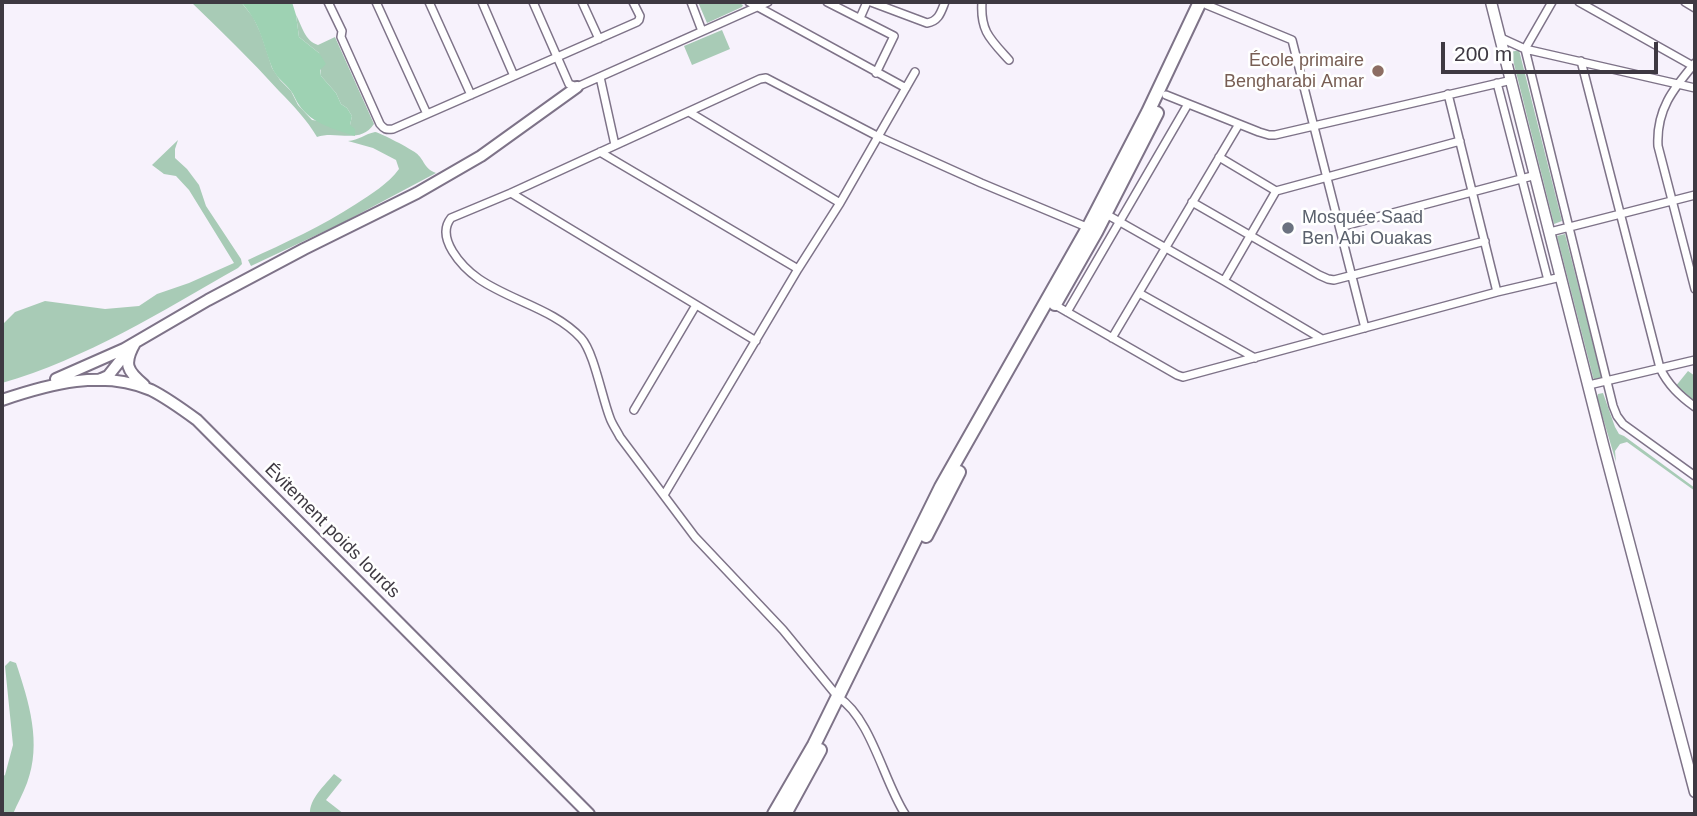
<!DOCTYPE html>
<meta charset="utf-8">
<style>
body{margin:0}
#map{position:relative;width:1697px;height:816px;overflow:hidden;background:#f7f2fc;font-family:Helvetica,sans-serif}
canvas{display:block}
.frame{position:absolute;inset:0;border:4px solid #3e3942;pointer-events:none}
.scale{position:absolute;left:1441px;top:42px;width:217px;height:32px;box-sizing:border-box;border:4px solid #3e3942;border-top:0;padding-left:9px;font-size:21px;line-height:24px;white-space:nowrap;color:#3e3942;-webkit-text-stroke:5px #fff;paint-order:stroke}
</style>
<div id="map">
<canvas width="1697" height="816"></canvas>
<div class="frame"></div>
<div class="scale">200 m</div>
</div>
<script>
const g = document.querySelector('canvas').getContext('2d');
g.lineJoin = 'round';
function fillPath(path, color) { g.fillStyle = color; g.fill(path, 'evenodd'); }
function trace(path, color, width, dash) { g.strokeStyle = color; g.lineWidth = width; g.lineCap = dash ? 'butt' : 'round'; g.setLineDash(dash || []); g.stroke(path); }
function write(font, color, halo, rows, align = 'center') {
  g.font = font + ' Helvetica,sans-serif'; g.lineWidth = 5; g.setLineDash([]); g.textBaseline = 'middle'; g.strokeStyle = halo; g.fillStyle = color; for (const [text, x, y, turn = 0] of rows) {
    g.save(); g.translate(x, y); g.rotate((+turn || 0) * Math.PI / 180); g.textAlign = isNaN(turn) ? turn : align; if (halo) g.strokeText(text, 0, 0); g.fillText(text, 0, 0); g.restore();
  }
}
fillPath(new Path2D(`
 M191,2H241L253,17L261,34L272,68L280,80L291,91L298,105L312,120L350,125L352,116L347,108L341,104L336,93L321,76L319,53L299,37L296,15C302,26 305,41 318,45L335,37L374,124C360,145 336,130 317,137C307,120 293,105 279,91C251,60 221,31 191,2Z
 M698,2H737L743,5L742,7L707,23Z
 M722,30L730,49L692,65L684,46Z
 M1519,50L1562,221L1554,224L1511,52Z
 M375,132C381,133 411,149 416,153C425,160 423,168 436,173L342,223L251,266L248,260C285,243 322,226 356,204C371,194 388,184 399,169L396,160L373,148L348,141C359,140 365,134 375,132Z
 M178,140L175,149V158L187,169L199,185L206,206L241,259L242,264L238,268C162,311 86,359 2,383V325L15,312L45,301L105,309L139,306L157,294L189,283L234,263L189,190L176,176L164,174L152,165Z
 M1565,234L1602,379L1594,381L1557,236Z
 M1688,371L1695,376V402L1675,387Z
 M1603,393L1615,427L1619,434L1624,436L1695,488V491L1627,442L1620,444L1615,451L1616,462L1597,398L1598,394Z
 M10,661L16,663C29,702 42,743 27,783C23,794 17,804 13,814H2V777L5,775L13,745L5,666Z
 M334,774L342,780L326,800L344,814H310C309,799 325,785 334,774Z`), '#a8cbb6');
fillPath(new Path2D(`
 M241,2H292L296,15L299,37L319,53L326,64L320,70L321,76L336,93L341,104L347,108L352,116L350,125L355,129V136C334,129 312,124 299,105C296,101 294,95 291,91C284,82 275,77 271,65C261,38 261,25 241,2Z`), '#9ed2b3');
const minor = new Path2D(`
 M328,2L342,31L341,37L380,124C384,129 386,130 393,129L637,22L639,20L640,16L633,2
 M376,2L427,114
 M429,2L471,95
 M482,2L514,76
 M533,2L569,84L577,87L768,2
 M582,2L599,39
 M691,2L702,31
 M749,2L906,88
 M827,2L894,36L876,73
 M871,2L927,23C939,21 941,12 945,2
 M982,2C980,31 990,39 1009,60
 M1552,2L1525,49L1613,406L1617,416L1623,424L1695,476
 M1579,2L1693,66
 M1685,2L1695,8
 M1207,5L1292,40L1365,328
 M860,18L867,2
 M1501,38L1525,49L1695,88
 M1581,61L1660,368C1668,385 1680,396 1695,407
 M1695,63C1673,89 1656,110 1658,146L1695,289
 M600,77L615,145
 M1497,83L1548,280
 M1448,94L1497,292
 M1166,95L1259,132L1269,135H1275L1512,80
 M689,112L840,203
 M600,152L798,269
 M1219,157L1276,191L1460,141
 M511,193L756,341
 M1192,202L1319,275L1328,279L1334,280L1485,241
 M1106,214L1224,281L1322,339
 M1340,227L1536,175
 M1550,232L1695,195
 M1224,281L1276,191
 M1139,293L1255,358
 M1055,305L1177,375L1183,377L1497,292L1561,277
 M1067,312L1188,104
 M1112,338L1239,124
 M1589,385L1695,360
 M634,410L696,305
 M664,495L798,269L840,203L915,72
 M905,814C884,782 871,718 838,697L783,630L695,537L620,437C617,431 612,424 610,418C602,398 594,352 581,338C554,309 511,301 479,279C462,267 435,238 451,218L511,193L760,79L766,78L879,137L981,183L1089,228`);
const tertiary = new Path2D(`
 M1491,2L1603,444L1695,792`);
const secondary = new Path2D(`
 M135,343C123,364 127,371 144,385
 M56,379L124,349L208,300L304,249L417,193L481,156L577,87
 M99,380L108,376L127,352
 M2,400C49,384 103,369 151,390C167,398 182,409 197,420L589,814`);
const primary = new Path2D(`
 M1055,304L1096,232L1157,113
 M926,536L959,472
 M774,814L814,745L941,487L1088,228L1148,112L1200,2
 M785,814L820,750`);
trace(minor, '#7e7388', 10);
trace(tertiary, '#7e7388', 13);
trace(secondary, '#7e7388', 14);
trace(primary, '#7e7388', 16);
trace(minor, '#fff', 7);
trace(tertiary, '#fff', 10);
trace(secondary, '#fff', 10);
trace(primary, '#fff', 12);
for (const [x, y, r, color] of [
 [1378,71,7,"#8d6e63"],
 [1288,228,7,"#6b7280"]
]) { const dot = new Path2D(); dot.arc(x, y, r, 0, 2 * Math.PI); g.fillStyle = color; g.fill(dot); trace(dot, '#fff', 2.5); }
write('18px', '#785e54', '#fff', [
 ["École primaire",1364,61],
 ["Bengharabi Amar",1364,82]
], 'right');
write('18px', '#5b616d', '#fff', [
 ["Mosquée Saad",1302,218],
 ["Ben Abi Ouakas",1302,239]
], 'left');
write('18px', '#3e3942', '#fff', [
 ["Évitement poids lourds",332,531,45]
]);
</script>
